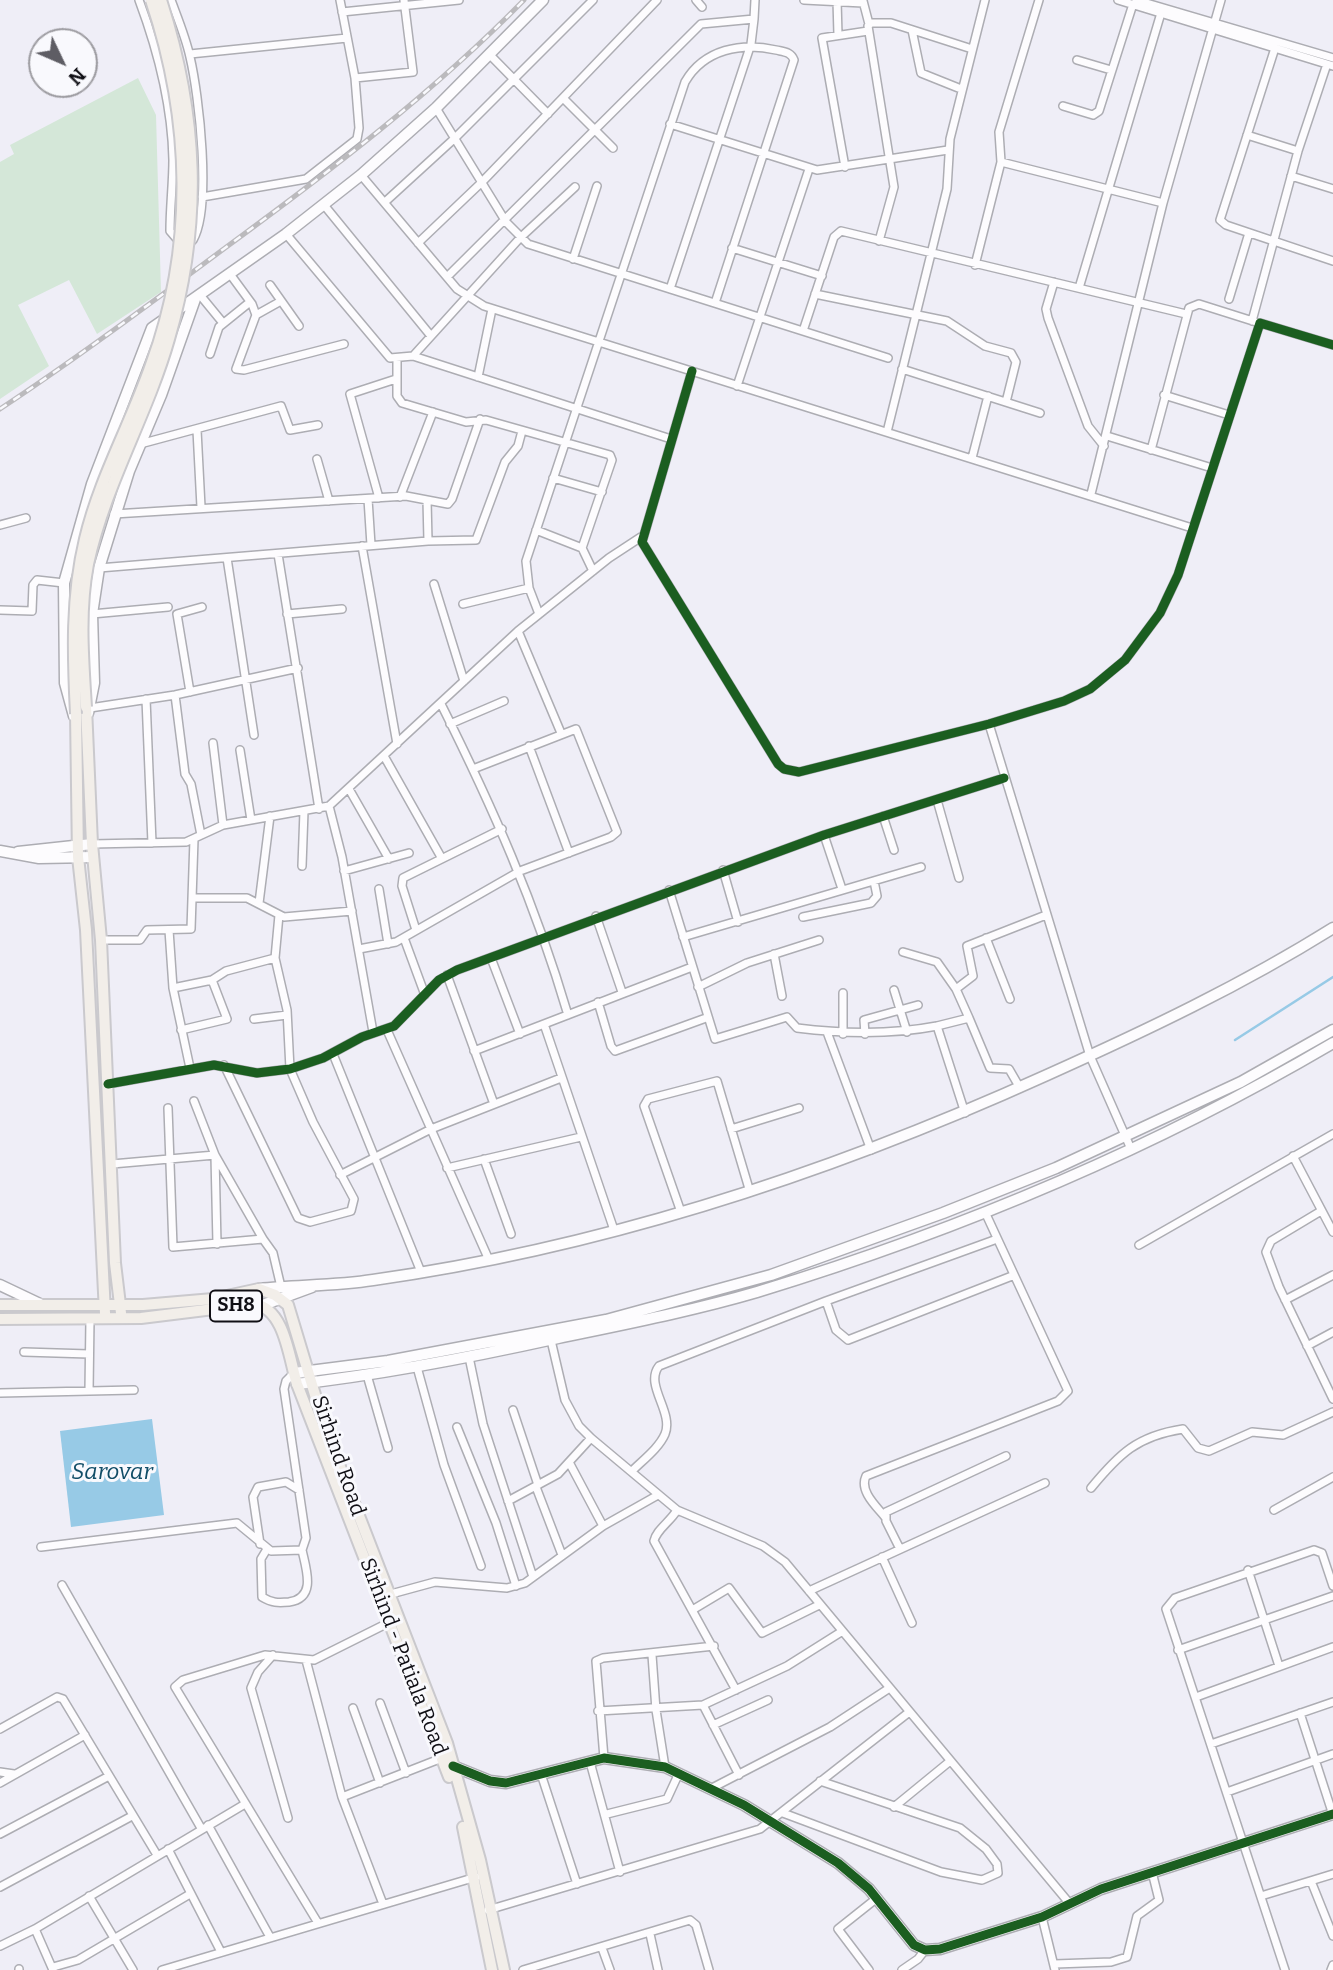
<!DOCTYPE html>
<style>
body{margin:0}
#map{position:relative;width:1333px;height:1970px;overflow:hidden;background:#efeef7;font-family:Bitter,serif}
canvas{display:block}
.north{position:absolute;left:28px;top:28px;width:70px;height:70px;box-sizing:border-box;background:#f9f9fd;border:2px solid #9c9ba0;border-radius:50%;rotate:134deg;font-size:19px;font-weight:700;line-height:28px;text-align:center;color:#100f15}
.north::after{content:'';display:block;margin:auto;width:24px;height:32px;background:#5e5d64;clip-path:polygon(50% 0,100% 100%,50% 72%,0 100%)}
</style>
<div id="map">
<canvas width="1333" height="1970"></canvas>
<div class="north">N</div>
</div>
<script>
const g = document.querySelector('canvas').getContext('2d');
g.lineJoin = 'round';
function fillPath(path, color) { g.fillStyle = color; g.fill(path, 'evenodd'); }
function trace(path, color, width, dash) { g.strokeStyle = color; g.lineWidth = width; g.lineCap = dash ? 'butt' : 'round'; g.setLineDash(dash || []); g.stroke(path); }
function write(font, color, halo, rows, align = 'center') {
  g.font = font + ' Bitter,serif'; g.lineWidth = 6; g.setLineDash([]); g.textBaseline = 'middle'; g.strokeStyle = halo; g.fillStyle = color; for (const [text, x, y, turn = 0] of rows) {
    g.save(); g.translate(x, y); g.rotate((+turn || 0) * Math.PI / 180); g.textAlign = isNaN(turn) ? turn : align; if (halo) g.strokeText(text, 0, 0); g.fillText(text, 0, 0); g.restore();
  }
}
fillPath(new Path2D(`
 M138,78L156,115L161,292L97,334L69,280L18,305L49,366L0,399V162L14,154L10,145Z`), '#d4e7d8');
fillPath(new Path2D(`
 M152,1419L164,1515L71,1527L60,1431Z`), '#97cae6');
trace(new Path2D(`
 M1235,1040L1333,977`), '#97cae6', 2.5);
const street = new Path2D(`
 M139,0C158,51 172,105 173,160C173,183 170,207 170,231L176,238L193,240C212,207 199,95 190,57C186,38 178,19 171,0
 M696,0L702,7
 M804,0L863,3
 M837,0L838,35
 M1118,0L1333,66
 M1136,0L1333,58
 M863,1L869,24
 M342,12L459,0
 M912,30L921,73L961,89
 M1275,48L1220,220L1226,225L1333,261
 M190,54L347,38
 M490,55L548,114
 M1077,60L1111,70
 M355,78L413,72L404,0
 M563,98L613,148
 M1063,106L1093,115L1099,111L1133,4
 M436,108L506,222L528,244L888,358
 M670,124L817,170L948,150
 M1247,135L1298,151
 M1001,162L1163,203
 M845,167L822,38L868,31
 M361,175L457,289L484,306L1192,528
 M1291,176L1333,189
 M202,197L306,179L357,139L359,128L355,78L340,0
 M385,202L455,138L593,0
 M324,205L431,336
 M286,234L390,358L413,356L671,439
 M879,241L894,187L868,26L871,23H891L972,49
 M418,243L482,182L657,0
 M732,248L822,276
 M573,259L597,186
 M975,265L1001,162L999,132L1039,0
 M230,274L252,304L256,315L236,369L244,370L344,344
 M447,277L701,24L754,19L755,0
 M1054,282L1046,309L1048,318L1088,426L1104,446
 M270,285L299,326
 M1079,288L1161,13
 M670,289L751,44L754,19
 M815,294L947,321L985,346L1011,353L1016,362L1006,402
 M200,295L223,323
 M1229,299L1249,233
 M256,315L281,301
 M1252,321L1298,151L1327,64
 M803,331L834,237L841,231L1186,314
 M210,354L219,327L250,302
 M413,356L520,238L575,187
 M397,359V396L402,403L466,422L486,420L610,455L612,460L582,548
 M902,369L1040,413
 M692,371L642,542L778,764L784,769L799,772L989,724L1064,701L1090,689L1125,660L1160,613L1178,575L1260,323L1333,345
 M478,377L492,309
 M737,386L809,169
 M1164,395L1229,415
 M197,430L201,507
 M887,432L947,189L950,139L985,0
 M1107,436L1212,468
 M140,444L281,406L290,430L318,425
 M1151,450L1189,308L1199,304L1256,322
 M972,458L988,396
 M317,459L329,501
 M553,478L602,492
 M1091,494L1163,203L1221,0
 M400,497L433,412
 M379,498L350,394L396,379
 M368,499L371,545
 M427,500L428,541
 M114,514L406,496L448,504L452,499L480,419
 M0,525L26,518
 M536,530L582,548L593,571
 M362,546L397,744
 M278,554L319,809
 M227,558L254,735
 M99,568L428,541L476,540L505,462L518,446L522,431
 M434,584L464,681
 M463,604L529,588
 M0,610L32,611L33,585L37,580L64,583
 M92,614L168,607
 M287,614L342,609
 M539,614L529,588L526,561L685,82C704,49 742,42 776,50C785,52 791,52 794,60L715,303
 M518,631L561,733
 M190,692L177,614L202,607
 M175,695L185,774L191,784L201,835
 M146,699L152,843
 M441,704C493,808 535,903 568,1015
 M90,708L175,695L298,668
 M450,724L504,701
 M989,724L1090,1056L1131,1149
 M213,743L223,825
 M529,746L569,853
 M240,750L251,820
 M384,756L441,857
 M349,789L389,859
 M937,800L959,878
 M329,806L342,857L373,1032
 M883,816L894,850
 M824,835L842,889
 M92,844L186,842L223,825L329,806L518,631L609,558L641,537
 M302,866L304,811
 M723,870L738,922
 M344,871L409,853
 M379,889L388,944
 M669,890L715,1039L787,1017L797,1028C845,1034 890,1035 937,1026L965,1113
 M193,898H247L284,917L352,911
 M259,903L270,816
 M596,916L622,992
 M803,917L871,903L877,896L874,881
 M169,930L173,988L212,980L226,971L275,958
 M416,930L402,886L403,878L502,829
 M683,937L921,867
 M404,938L425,995
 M986,938L1010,999
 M101,940H140L147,930L191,929L194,839
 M359,949L396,942L520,871L611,837L617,832L576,729L473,769
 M903,952L937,962L956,989L969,1018
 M774,954L782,996
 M491,958L520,1034
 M447,975L494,1104
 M698,987L747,963L819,940
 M173,988L190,1068
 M956,989L973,976L967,946L1046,915
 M894,990L907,1032
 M843,993V1034
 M598,1002L611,1046L615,1051L706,1018
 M254,1019L287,1015
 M544,1024L614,1230
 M937,1026L969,1018L990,1068L1009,1069L1020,1088
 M181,1030L227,1019L212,980
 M387,1030L489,1260
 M827,1032L871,1150
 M865,1034L864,1020L918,1005
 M474,1051L692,967
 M333,1054L421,1272
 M224,1065L298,1218L310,1222L351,1211L354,1199L313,1122L290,1069L287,1010L275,958L279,915
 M108,1084L214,1065L257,1073L290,1069L323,1058L362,1037L394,1026L439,980L457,970L824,835L1004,778
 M168,1108L173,1247L263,1239L215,1155L194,1101
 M731,1129L799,1108
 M215,1156L217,1244
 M1293,1156L1333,1232
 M484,1159L511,1234
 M112,1164L215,1155
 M447,1168L581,1137
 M340,1175L431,1129L561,1078
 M1321,1211L1271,1241L1266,1252L1279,1287L1333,1399
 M681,1212L644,1106L648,1099L717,1081L750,1192
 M263,1239L273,1253L281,1287
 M1139,1245L1333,1134
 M1285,1300L1333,1275
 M826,1301L836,1330L848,1340L1012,1276
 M550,1336L565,1400L579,1426L591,1438L677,1510L763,1546L785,1562L1070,1904
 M1307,1346L1333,1332
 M24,1352L89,1354
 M469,1357L483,1424L533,1577
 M417,1367L444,1465L481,1566
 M367,1375L388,1448
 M89,1391L90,1319
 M0,1393L134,1390
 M513,1410L538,1485
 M457,1427L496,1523L516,1586
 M570,1464L603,1526
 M632,1471C643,1460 659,1448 665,1434C674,1412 644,1385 659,1366L826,1301L997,1239
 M536,1487L562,1555
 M1091,1488C1119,1454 1137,1436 1183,1429L1198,1448L1209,1451L1252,1432L1283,1435L1333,1412
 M508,1501L558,1474L591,1438
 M677,1510C671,1521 656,1530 654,1541L736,1690
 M1274,1510L1333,1477
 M885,1517C876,1506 859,1491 866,1476L1058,1401L1068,1391L985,1212
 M260,1544L253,1497L258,1487L286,1482L299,1490
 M41,1547L237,1523L271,1551L302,1550L306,1538L284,1389L286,1381L294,1373
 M267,1549L261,1559L262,1597C272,1603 278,1603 289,1602C317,1598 306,1569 302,1550
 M900,1549L886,1521V1512L1006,1456
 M882,1557L912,1623
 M1248,1570L1279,1666
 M62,1585L201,1828
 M809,1591L1045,1483
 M391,1594L435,1582L507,1588L525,1583L603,1526L658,1495
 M694,1609L729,1588L762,1633L819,1605
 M1178,1650L1333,1596
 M273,1655L258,1672L251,1688L288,1818
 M652,1655L656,1710L665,1767
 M306,1660L342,1797L442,1758
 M1196,1697L1333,1647
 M380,1703L406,1773
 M703,1705L739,1775
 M353,1708L380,1783
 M598,1711L703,1705L787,1666L841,1632
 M1300,1713L1333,1815
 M713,1725L768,1700
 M0,1729L57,1697L63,1699L157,1855
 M1211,1744L1333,1702
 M604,1758L596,1661L603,1658L714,1646
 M590,1762L620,1872
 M0,1772L14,1774
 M541,1774L577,1884
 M0,1783L85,1735
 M712,1788L830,1727L888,1689
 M1227,1792L1333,1754
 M342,1797L383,1904
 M894,1807L949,1762
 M783,1813L941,1872L982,1880L998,1873L997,1864L986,1849L960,1828L820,1781
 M607,1814L667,1799L679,1773
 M208,1825L270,1937
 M0,1834L109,1776
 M168,1849L221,1952
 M1311,1881L1333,1936
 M0,1887L132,1816
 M89,1896L133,1970
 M1261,1896L1333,1874
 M488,1910L760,1829L908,1713
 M1042,1917L1055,1970
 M318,1923L175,1687L183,1680L265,1655L314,1660L390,1622
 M35,1929L53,1970
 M650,1934L658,1970
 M0,1946L35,1929L245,1804
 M602,1948L610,1970
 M1055,1964L1111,1962L1127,1957L1137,1916L1159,1900L1152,1872
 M53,1967L78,1960L190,1894
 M19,1969V1970
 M162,1970L476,1877
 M523,1970L690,1920L696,1925L709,1970
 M869,1970L838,1929L877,1898
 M902,1970L918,1959L925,1950
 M1285,1970L1166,1609L1175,1598L1314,1550L1322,1553L1333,1586
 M1331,1970L1333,1965`);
const secondary = new Path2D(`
 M88,713L94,683L92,614L99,568L129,471L161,395L195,299
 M74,716L65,683L64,583L92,484L152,328L286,234L361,175L436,108L543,0
 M0,851L39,858L93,857
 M18,852L92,844
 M0,1285L40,1304
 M259,1289C297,1285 335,1286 373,1280C607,1247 833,1172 1047,1075C1145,1031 1242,985 1333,928
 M263,1305L312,1287
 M294,1373L388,1361L606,1320L771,1275L943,1213L1056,1168L1241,1082L1333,1030
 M297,1384C385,1374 472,1357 558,1338C625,1324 692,1311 757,1292C957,1231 1153,1149 1333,1043
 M453,1766L490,1781L506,1783L604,1758L665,1767L744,1805L838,1863L869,1889L914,1945L925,1950L940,1949L1042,1917L1101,1889L1333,1814`);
const primary = new Path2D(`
 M86,707L92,844L101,940L115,1263L121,1313
 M76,714L78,857L86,930L105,1313
 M0,1305H143L213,1299L259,1289L275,1295L288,1305L325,1428L447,1743L480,1860L504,1970
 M0,1319L141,1318L254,1304C285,1308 289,1359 297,1384L449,1777
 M463,1827L492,1970`);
trace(street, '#adadb3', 10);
trace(secondary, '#adadb3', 13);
trace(primary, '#cac9cd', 14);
trace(street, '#fdfcfe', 7);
trace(secondary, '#fdfcfe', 10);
trace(primary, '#f2eee9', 10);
const rail = new Path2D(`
 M0,409C77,358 151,303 225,248C330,171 433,93 524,0`);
trace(rail, '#bbbabd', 5);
trace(rail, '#f9f9fd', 2.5, [8]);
const primaryBridge = new Path2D(`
 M86,707C83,659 79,611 88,564C105,485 147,416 169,339C203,222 198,115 161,0
 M76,714C73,655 71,597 85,539C99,479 131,423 151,365C195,245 191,120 151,0`);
trace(primaryBridge, '#cac9cd', 14, []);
trace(primaryBridge, '#f2eee9', 10);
trace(new Path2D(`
 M692,371L642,542L778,764L784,769L799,772L989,724L1064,701L1090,689L1125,660L1160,613L1178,575L1260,323L1333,345
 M108,1084L214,1065L257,1073L290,1069L323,1058L362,1037L394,1026L439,980L457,970L824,835L1004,778
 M453,1766L490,1781L506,1783L604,1758L665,1767L744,1805L838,1863L869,1889L914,1945L925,1950L940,1949L1042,1917L1101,1889L1333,1814`), '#1b5e20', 9);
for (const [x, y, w] of [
 [236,1306,52]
]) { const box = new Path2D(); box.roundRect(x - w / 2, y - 15.5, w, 31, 5); g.fillStyle = '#f9f9fd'; g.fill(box); trace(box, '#100f15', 2); }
write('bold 19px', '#100f15', null, [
 ["SH8",236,1306]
]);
write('21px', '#100f15', '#f9f9fd', [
 ["Sirhind Road",338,1456,71],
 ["Sirhind - Patiala Road",403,1657,69]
]);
write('italic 23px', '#114d67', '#f9f9fd', [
 ["Sarovar",112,1473]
]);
</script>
